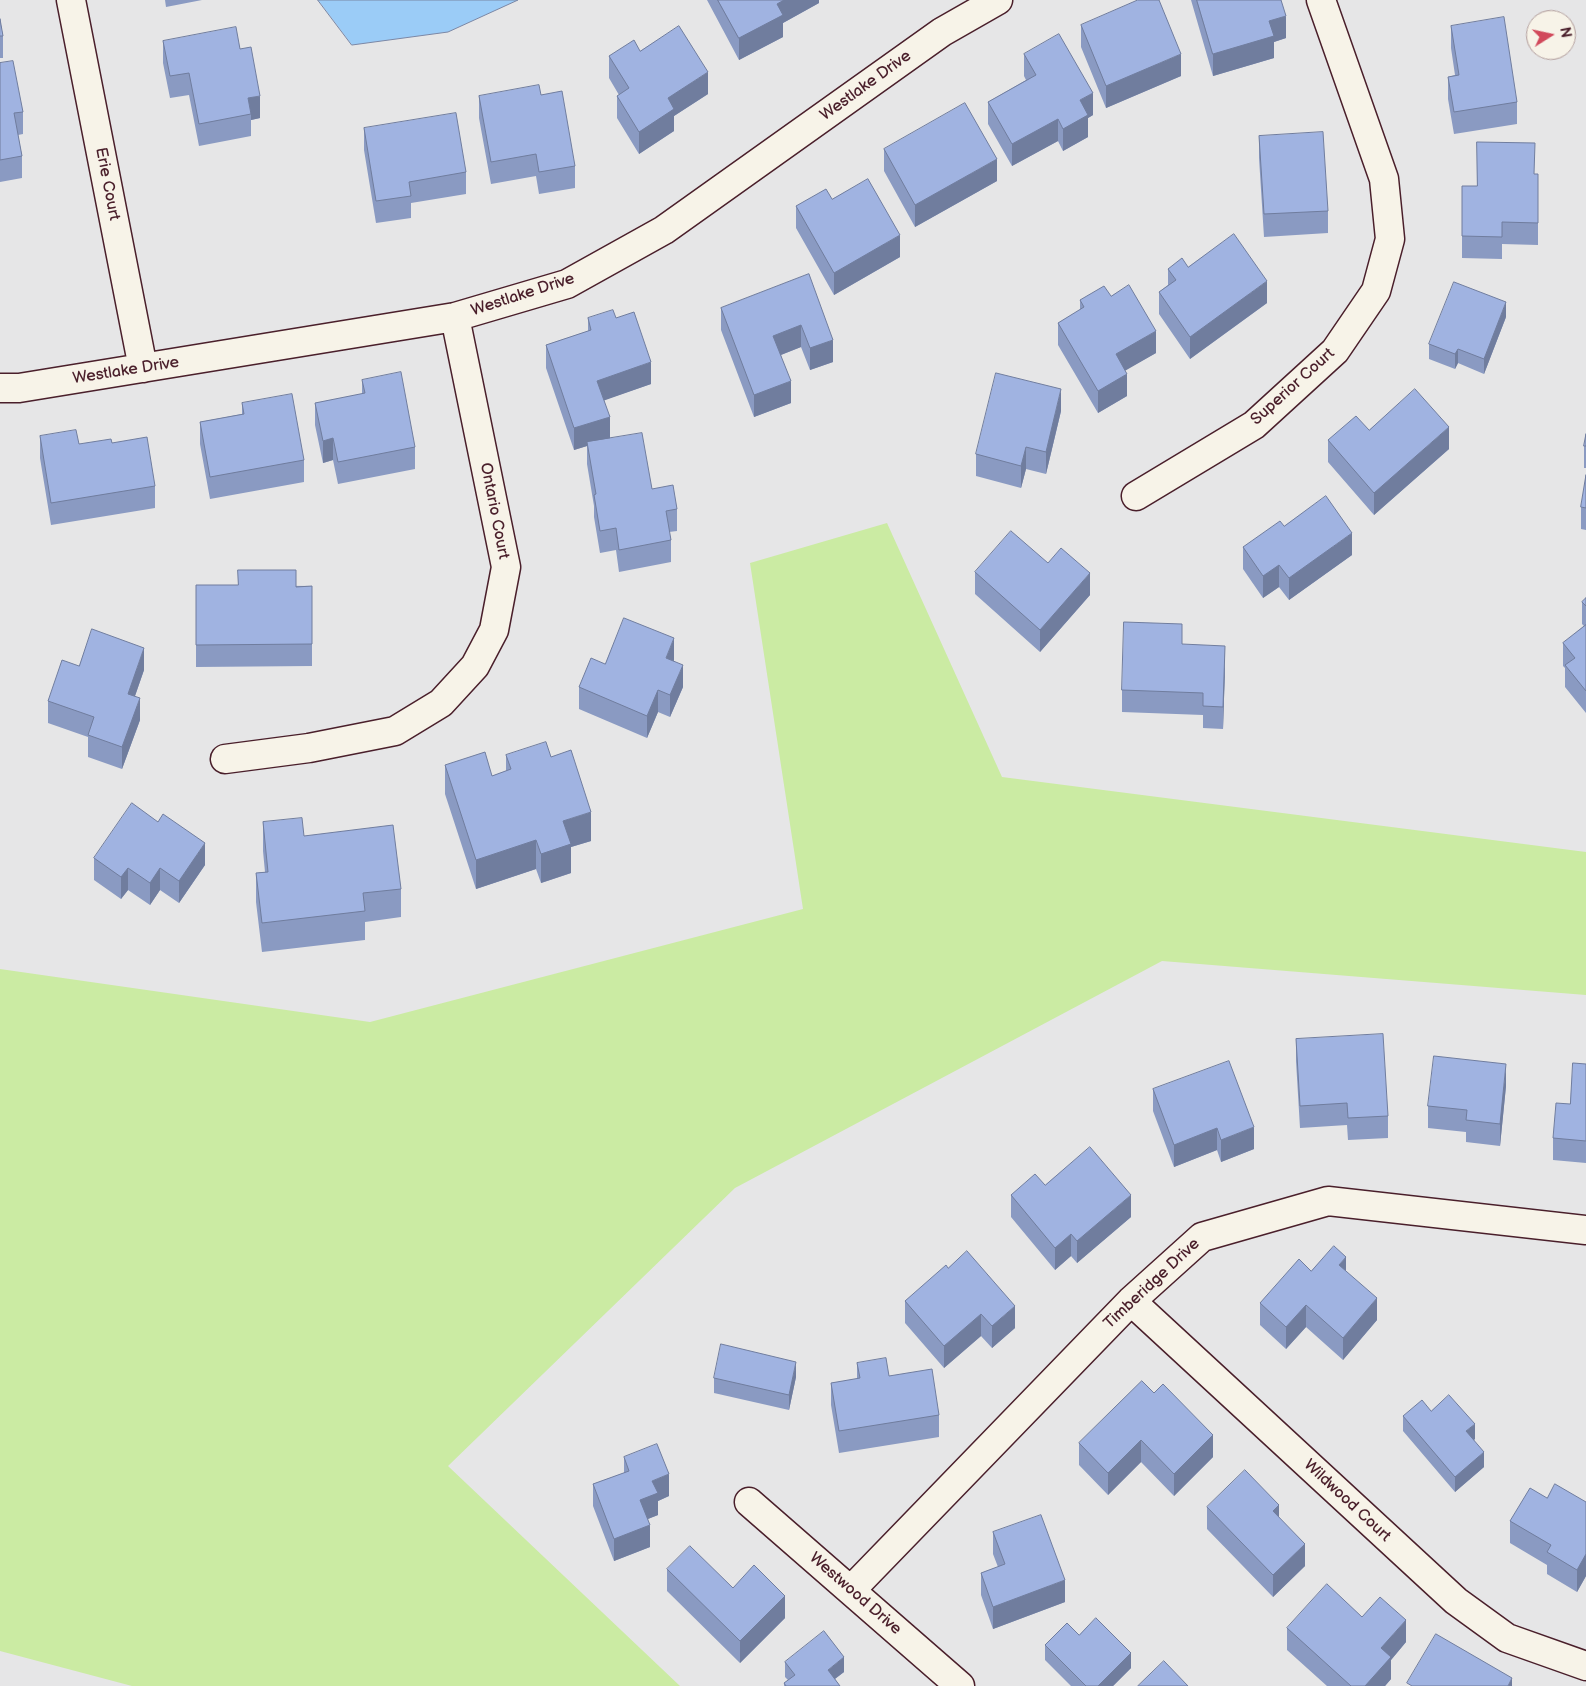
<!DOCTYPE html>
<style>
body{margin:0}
#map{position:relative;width:1586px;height:1686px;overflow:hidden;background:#e6e6e7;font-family:"Balsamiq Sans",sans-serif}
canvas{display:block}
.north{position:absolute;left:1526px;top:10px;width:50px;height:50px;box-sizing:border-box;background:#f7f3e8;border:1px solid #b29e9c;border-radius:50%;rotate:80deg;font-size:14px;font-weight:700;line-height:20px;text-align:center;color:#4a1f2b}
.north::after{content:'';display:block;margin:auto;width:18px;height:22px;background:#d1495b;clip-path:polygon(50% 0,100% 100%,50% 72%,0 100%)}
</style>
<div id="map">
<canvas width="1586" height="1686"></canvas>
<div class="north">N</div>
</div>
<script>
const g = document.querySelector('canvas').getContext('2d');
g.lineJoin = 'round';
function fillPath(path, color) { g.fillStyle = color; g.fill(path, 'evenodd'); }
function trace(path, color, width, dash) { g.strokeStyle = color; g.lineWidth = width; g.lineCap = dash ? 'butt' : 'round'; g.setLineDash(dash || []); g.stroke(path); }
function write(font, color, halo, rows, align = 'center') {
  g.font = font + ' "Balsamiq Sans",sans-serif'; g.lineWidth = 4; g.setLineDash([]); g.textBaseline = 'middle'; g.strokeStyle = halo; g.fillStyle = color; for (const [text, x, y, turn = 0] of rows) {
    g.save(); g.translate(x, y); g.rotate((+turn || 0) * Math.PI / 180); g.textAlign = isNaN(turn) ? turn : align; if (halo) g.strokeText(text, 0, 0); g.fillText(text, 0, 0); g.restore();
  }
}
fillPath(new Path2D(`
 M887,523L1002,777L1586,852V995L1162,961L735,1188L448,1466L680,1686H132L0,1651V969L370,1022L803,909L750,563Z`), '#cbeba3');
const water = new Path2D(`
 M318,0H518L448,32L352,45Z`);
fillPath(water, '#9bccf7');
trace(water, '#7b87a5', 1);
const minor = new Path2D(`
 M71,0L143,368
 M0,388H19L455,317L567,284L664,230L942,32L998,0
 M1136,496L1254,425L1335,351L1376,291L1390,239L1384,179L1321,0
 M225,759L309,748L395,731L441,703L475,666L494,630L506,567L455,317
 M1131,1301L1456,1601L1507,1638L1586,1666
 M749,1502L960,1686
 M851,1590L1131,1301L1202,1237L1328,1201L1586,1230`);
trace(minor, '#4a1f2b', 31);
trace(minor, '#f7f3e8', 28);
fillPath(new Path2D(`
 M165,0H202L166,7Z
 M707,0H819V3L783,23V37L739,60Z
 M1191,0H1281L1286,38L1274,42V58L1213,76Z
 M0,19L3,36V58H0Z
 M1081,25L1181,76L1106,108L1081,47Z
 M1451,26L1517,102V124L1454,134L1448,99V77L1455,75L1451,48Z
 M163,41L240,49L260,118L251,120V136L199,146L189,95L170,98L163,63Z
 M640,51L708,94L674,116V131L639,154L617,118V96L619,95L609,78V56Z
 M1024,54L1093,115L1088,118V137L1063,151L1058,141L1012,166L988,124V102L1026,80L1024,76Z
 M0,63L23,112V134L18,135L22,156V178L0,182Z
 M541,95L575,166V188L539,194L536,176L491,184L479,118V96Z
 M364,128L466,172V194L411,203V218L376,223L364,150Z
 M1259,136L1328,211V233L1264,237L1259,158Z
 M884,149L997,181L915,227L884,171Z
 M1534,174H1538V245L1502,244V259L1462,258V186H1477Z
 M832,199L900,257L834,295L796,228V206Z
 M1188,267L1267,303L1190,359L1159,314V292L1168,285V269Z
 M809,274L833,362L810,370L801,347L781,355L791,403L754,417L721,330V308Z
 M1111,296L1156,353L1125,370L1127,396L1098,413L1058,345V323L1080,310V300Z
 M1506,317L1484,374L1458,363L1455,369L1429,359V344Z
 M588,318H616L651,384L604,400L610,438L652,489L677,509V531L669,532L671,540V562L619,572L616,550L600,553L594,517V506L587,464V446L574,450L546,368V345L588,331Z
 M362,380L415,447V469L338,484L333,460L323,463L315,425V403L362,394Z
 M242,403L304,460V482L210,499L200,444V422L242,414Z
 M1061,411L1046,474L1026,469L1021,488L976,476V454Z
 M1586,434V468H1584V446Z
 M40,436L79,444L155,486V508L51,525L40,458Z
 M1328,440L1449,449L1374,515L1328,462Z
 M1586,475V530L1581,529V507Z
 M1284,526L1352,555L1289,600L1279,587L1263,598L1243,569V547Z
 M1048,563L1090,595L1040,652L975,594V572Z
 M196,585L312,586V666L196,667Z
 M1586,598V713L1565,687V668L1563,666V643L1584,626L1582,624V602Z
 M1182,644L1225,668L1223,729L1203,728V715L1122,712V690Z
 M674,660V662L683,687L670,717L658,712L647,738L579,709V687L605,664Z
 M79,666L144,670L135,696L140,720L122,769L88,757V737L48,723V701Z
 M506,755L591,841L571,847V873L541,883L536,869L476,889L445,794V765L492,776L506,771Z
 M158,822L205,865L179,903L160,890L150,905L128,890L121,899L94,880V858Z
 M263,822L304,836L401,889V917L365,922V940L262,952L256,902V873L265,872L263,851Z
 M1296,1039L1388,1116V1138L1348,1140L1347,1125L1300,1128L1296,1061Z
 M1586,1064V1163L1553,1160V1138L1570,1104Z
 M1506,1086L1500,1146L1466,1142V1132L1428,1128V1106Z
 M1153,1089L1254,1149L1221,1162L1217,1150L1174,1167L1153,1111Z
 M1045,1185L1131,1217L1077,1263L1071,1256L1055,1270L1011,1217V1195Z
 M948,1268L1015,1328L992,1348L981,1336L944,1368L905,1323V1301Z
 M1311,1271H1346L1377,1320L1343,1360L1306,1327L1286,1349L1260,1325V1303Z
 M857,1363L889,1376L939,1415V1437L839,1453L831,1405V1383L857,1379Z
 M796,1377L789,1410L714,1393V1378Z
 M1142,1381L1213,1457L1174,1496L1141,1462L1108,1495L1079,1465V1443Z
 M1431,1411L1475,1439L1474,1440L1484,1467L1455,1492L1403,1431V1416Z
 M624,1457L669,1496L658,1501V1515L648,1519L650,1547L614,1561L593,1506V1484L624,1473Z
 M1547,1498L1586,1502V1576L1577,1592L1547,1574V1565L1510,1543V1521Z
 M1207,1507L1279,1517L1305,1566L1273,1597L1207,1529Z
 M993,1532L1065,1602L993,1629L981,1595V1573L998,1567L993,1554Z
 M667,1569L785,1618L740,1663L667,1591Z
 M1362,1617L1406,1642L1391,1660V1679L1385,1686H1327L1287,1650V1628Z
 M1079,1635L1131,1668L1113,1686H1071L1045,1660V1645Z
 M785,1662L844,1672L835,1679L840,1686H784V1683L788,1680L785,1677Z`), '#8a9ac2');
fillPath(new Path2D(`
 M784,0H819V3L783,23V37L739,60V38L777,4Z
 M1286,16V38L1274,42V58L1213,76V54L1269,21Z
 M1181,54V76L1106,108V86Z
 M708,72V94L674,116V131L639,154V132L668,98Z
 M1093,93V115L1088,118V137L1063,151V129L1080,100Z
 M260,96V118L251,120V114L248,98Z
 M1058,119V141L1012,166V144Z
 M997,159V181L915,227V205Z
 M900,235V257L834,295V273Z
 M1267,281V303L1190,359V337Z
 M1506,302V317L1484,374V359Z
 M801,325V347L773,358V336Z
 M1156,331V353L1116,376V354Z
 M833,340V362L810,370V348Z
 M1458,349V363L1455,369V354Z
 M651,362V384L597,403V381Z
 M1127,374V396L1098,413V391Z
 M791,381V403L754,417V395Z
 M1061,389V411L1046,474V452Z
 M610,417V439L587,442V446L574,450V428Z
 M1449,427V449L1374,515V493Z
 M333,438V460L323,463V441Z
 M1026,447V469L1021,488V466Z
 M1352,533V555L1289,600V578Z
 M1279,565V587L1263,598V576Z
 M1090,573V595L1040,652V630Z
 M674,638V660L666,680V658Z
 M1225,646V668L1223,729V707Z
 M144,648V670L128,716V694Z
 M683,665V687L670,717V695Z
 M658,690V712L647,738V716Z
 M140,698V720L122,769V747Z
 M591,812V841L571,847V873L541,883V854L563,821Z
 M536,840V869L476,889V860Z
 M205,843V865L179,903V881Z
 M128,868V890L121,899V877Z
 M160,868V890L150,905V883Z
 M1506,1064V1086L1500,1146V1124Z
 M1254,1127V1149L1221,1162V1140Z
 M1217,1128V1150L1174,1167V1145Z
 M1131,1195V1217L1077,1263V1241Z
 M1071,1234V1256L1055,1270V1248Z
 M1346,1257V1279L1339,1265Z
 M1377,1298V1320L1343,1360V1338Z
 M1306,1305V1327L1286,1349V1327Z
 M1015,1306V1328L992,1348V1326Z
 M981,1314V1336L944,1368V1346Z
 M796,1362V1377L789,1410V1395Z
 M1475,1424V1439L1466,1446V1431Z
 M1213,1435V1457L1174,1496V1474Z
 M1141,1440V1462L1108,1495V1473Z
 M1484,1452V1467L1455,1492V1477Z
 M669,1474V1496L658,1501V1515L640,1522V1500L652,1481Z
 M1279,1505V1527L1273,1511Z
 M650,1525V1547L614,1561V1539Z
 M1305,1544V1566L1273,1597V1575Z
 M1586,1554V1576L1577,1592V1570Z
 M1065,1580V1602L993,1629V1607Z
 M785,1596V1618L740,1663V1641Z
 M1406,1620V1642L1391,1660V1679L1385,1686H1365L1381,1648Z
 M1131,1653V1668L1113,1686H1098Z
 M844,1657V1672L828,1684V1670Z
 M1512,1678V1686H1508Z`), '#707d9e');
const building = new Path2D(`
 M718,0H784L777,4L783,15L739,38Z
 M1138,0H1159L1181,54L1106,86L1081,25Z
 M1197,0H1281L1286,16L1269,21L1274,36L1213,54Z
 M1504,17L1517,102L1454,112L1448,77L1459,75L1451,26Z
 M0,19L3,36H0Z
 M679,26L708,72L668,98L674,109L639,132L617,96L629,88L609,56L634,40L640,51Z
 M236,27L240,49L251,47L260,96L248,98L251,114L199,124L189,73L170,76L163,41Z
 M1059,34L1093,93L1080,100L1088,115L1063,129L1058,119L1012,144L988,102L1036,75L1024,54Z
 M13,61L23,112L14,113L22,156L0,160V63Z
 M539,85L541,95L562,91L575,166L539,172L536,154L491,162L479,96Z
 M965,103L997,159L915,205L884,149Z
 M456,113L466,172L409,182L411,196L376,201L364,128Z
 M1323,132L1328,211L1264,214L1259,136Z
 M1477,142L1535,143L1534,174H1538V223L1502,222V237L1462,236V186H1477Z
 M868,179L900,235L834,273L796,206L826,189L832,199Z
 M1234,234L1267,281L1190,337L1159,292L1176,280L1168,269L1182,258L1188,267Z
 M809,274L833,340L810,348L801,325L773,336L791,381L754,395L721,308Z
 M1454,282L1506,302L1484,359L1458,349L1455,354L1429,344Z
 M1129,285L1156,331L1116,354L1127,374L1098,391L1058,323L1084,307L1080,300L1104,286L1111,296Z
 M613,310L616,318L634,312L651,362L597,381L610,417L574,428L546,345L591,330L588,318Z
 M401,372L415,447L338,462L333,438L323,441L315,403L365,393L362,380Z
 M996,373L1061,389L1046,452L1026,447L1021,466L976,454Z
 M1415,389L1449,427L1374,493L1328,440L1356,416L1369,430Z
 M292,394L304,460L210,477L200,422L244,414L242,403Z
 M76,430L79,444L111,439L112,443L147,437L155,486L51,503L40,436Z
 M642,433L652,489L673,485L677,509L666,511L671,540L619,550L616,528L600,531L594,495L596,494L587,442Z
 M1586,434V446H1584Z
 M1586,475V508L1581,507Z
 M1326,496L1352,533L1289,578L1279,565L1263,576L1243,547L1280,521L1284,526Z
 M1011,531L1048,563L1061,548L1090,573L1040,630L975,572Z
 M238,570H296V587L312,586V644L196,645V585H238Z
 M1586,598V606L1582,602Z
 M624,618L674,638L666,658L683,665L670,695L658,690L647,716L579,687L591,658L605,664Z
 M1124,622L1182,624V644L1225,646L1223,707L1203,706V693L1122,690Z
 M1586,625V691L1565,665L1575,658L1563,643Z
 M92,629L144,648L128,694L140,698L122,747L88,735L94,717L48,701L62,660L79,666Z
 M546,742L551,757L571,750L591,812L563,821L571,844L541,854L536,840L476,860L445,765L485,752L492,776L511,769L506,755Z
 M132,803L158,822L163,814L205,843L179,881L160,868L150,883L128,868L121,877L94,858Z
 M302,818L304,836L393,825L401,889L363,893L365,911L262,923L256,873L268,872L263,822Z
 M1383,1034L1388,1116L1348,1118L1347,1103L1300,1106L1296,1039Z
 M1434,1056L1506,1064L1500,1124L1466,1120L1467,1110L1428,1106Z
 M1229,1061L1254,1127L1221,1140L1217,1128L1174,1145L1153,1089Z
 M1573,1063L1586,1064V1141L1553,1138L1556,1103L1570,1104Z
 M1090,1147L1131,1195L1077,1241L1071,1234L1055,1248L1011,1195L1035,1174L1045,1185Z
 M1334,1246L1346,1257L1339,1265L1377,1298L1343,1338L1306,1305L1286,1327L1260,1303L1299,1259L1311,1271Z
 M967,1251L1015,1306L992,1326L981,1314L944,1346L905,1301L946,1265L948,1268Z
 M721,1344L796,1362L789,1395L714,1378Z
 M886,1358L889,1376L932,1369L939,1415L839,1431L831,1383L860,1378L857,1363Z
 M1142,1381L1154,1393L1163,1384L1213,1435L1174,1474L1141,1440L1108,1473L1079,1443Z
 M1449,1395L1475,1424L1466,1431L1484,1452L1455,1477L1403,1416L1422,1400L1431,1411Z
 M657,1444L669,1474L652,1481L658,1493L640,1500L650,1525L614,1539L593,1484L629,1471L624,1457Z
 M1245,1470L1279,1505L1273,1511L1305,1544L1273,1575L1207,1507Z
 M1555,1484L1586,1502V1554L1577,1570L1547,1552L1551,1545L1510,1521L1530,1488L1547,1498Z
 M1041,1515L1065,1580L993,1607L981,1573L1005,1564L993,1532Z
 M690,1546L733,1588L754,1565L785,1596L740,1641L667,1569Z
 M1327,1584L1362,1617L1380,1597L1406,1620L1381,1648L1391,1657L1365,1686H1351L1287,1628Z
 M1096,1618L1131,1653L1098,1686H1086L1045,1645L1067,1623L1079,1635Z
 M824,1631L844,1657L828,1670L840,1686H786L784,1683L795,1675L785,1662Z
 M1436,1634L1512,1678L1508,1686H1412L1407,1683Z
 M1164,1661L1188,1686H1138Z`);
fillPath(building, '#a0b3e1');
trace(building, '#707d9e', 1);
write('16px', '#4a1f2b', '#f7f3e8', [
 ["Westlake Drive",866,86,-36],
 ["Erie Court",107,184,79],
 ["Westlake Drive",523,295,-18],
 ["Westlake Drive",126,371,-9],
 ["Superior Court",1293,387,-42],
 ["Ontario Court",494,511,79],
 ["Timberidge Drive",1152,1284,-43],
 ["Wildwood Court",1347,1501,43],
 ["Westwood Drive",855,1594,41]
]);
</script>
